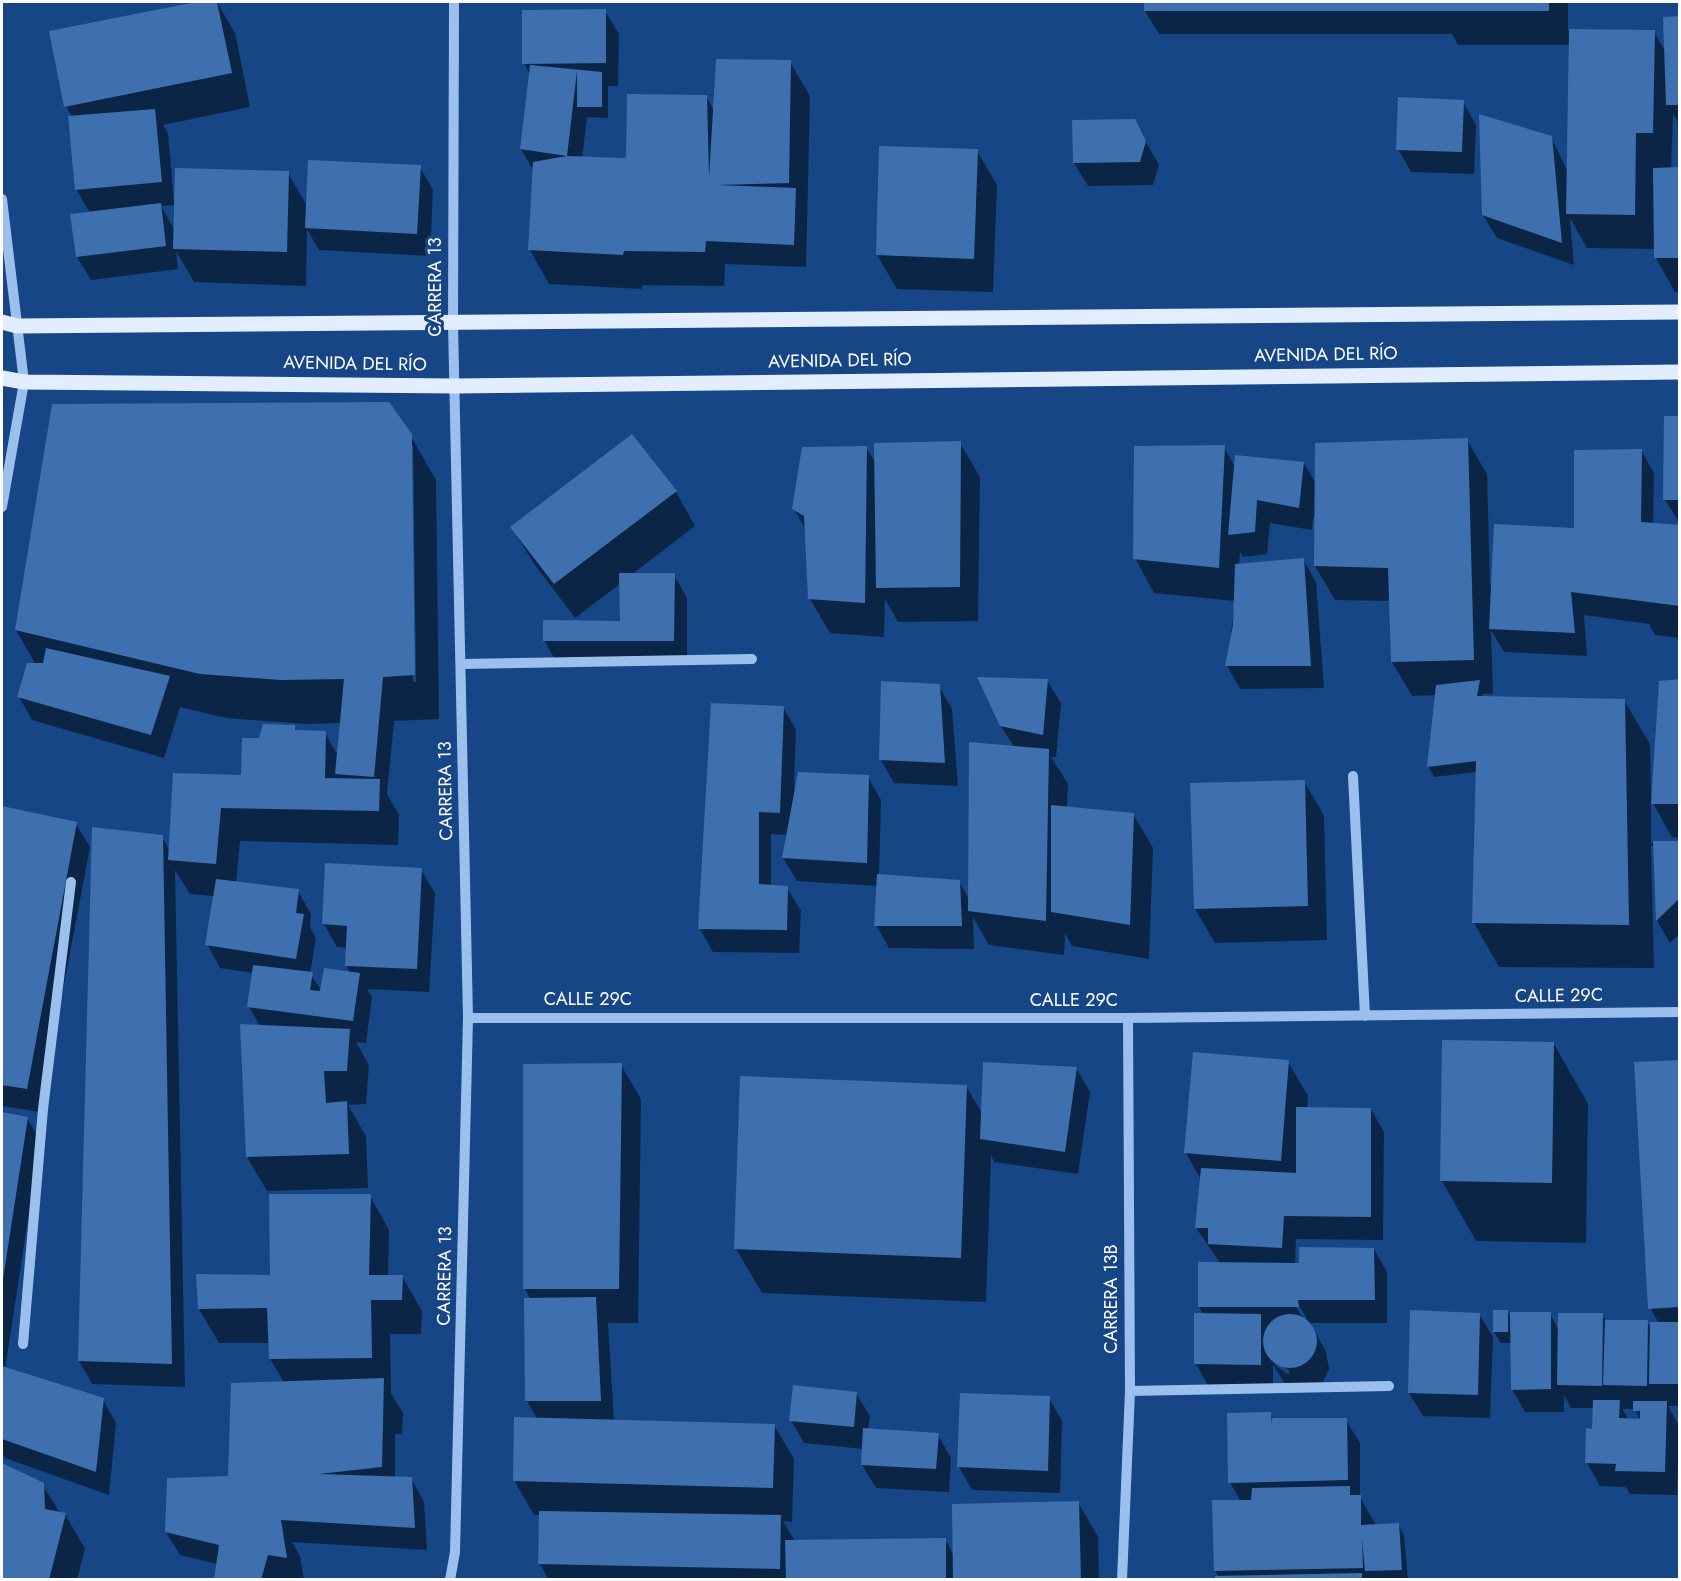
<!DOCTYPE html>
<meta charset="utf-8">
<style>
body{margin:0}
#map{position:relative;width:1681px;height:1581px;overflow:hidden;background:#164686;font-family:Jost,sans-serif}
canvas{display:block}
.frame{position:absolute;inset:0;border:3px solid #fff;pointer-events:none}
</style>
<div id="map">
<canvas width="1681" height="1581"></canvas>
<div class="frame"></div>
</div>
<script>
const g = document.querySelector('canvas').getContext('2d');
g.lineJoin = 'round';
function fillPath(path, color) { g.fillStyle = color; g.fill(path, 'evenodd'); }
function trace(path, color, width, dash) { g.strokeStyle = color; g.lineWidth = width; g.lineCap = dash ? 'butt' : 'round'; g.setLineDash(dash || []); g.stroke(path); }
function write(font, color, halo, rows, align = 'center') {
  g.font = font + ' Jost,sans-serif'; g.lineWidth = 6; g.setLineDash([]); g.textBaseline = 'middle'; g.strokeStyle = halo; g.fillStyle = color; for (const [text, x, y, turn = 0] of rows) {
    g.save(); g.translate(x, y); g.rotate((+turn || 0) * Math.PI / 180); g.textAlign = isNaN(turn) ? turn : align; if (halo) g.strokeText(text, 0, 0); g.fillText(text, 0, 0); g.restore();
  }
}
fillPath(new Path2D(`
 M203,2H217L235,33L250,107L163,125L168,133L174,202L288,173L307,206L420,167L433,190L430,256L319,250L307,229L306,286L194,282L176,251L178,269L91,280L77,257L72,215L90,213L76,189L72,117L66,106L51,32ZM176,205L175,231L161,206Z
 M1145,2H1568V30L1654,32L1666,53L1680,18V125L1673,114L1671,169H1680V292H1675L1656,258V249L1587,248L1570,218L1574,265L1497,238L1483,215L1551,137L1568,172L1570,45H1458L1452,34H1159L1145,11Z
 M605,11L619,34L618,86H608V118L587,117L582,158L627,160L706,97L714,110L790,62L810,96L806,267L725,264L724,286L643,285L642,289L549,284L530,250L534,172L521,149L530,75L524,63Z
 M1463,102L1476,125L1474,174L1411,172L1398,149Z
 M1134,121L1159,165L1153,185L1088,186L1074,163Z
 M977,151L997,185L993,292L897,289L877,255Z
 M1680,418V523L1665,500Z
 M410,435L436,480L439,719L394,721L387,794L399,815L398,845L240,841L236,883L298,891L311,914L310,927L316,938L310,974L322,991L350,973L346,965L347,948L337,947L324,924L421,870L435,893L429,992L367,989L372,997L366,1043L356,1042L369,1065L366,1104L348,1105L366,1136L368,1188L267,1191L247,1157L242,1025L260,1026L249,1007L253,973L220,968L207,944L214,896L190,894L175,870L185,1387L92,1384L79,1361L162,837L170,851L242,777L260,739L294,727L297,732L325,733L338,756L342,723L307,724L226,718L180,707L164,758L32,720L19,697L36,665L16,630ZM410,446H413L416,682H413Z
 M1467,440L1487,474L1490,585L1575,530L1641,450L1654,473L1653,524L1680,527V638L1655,635L1649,624L1584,615L1587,656L1504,652L1491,630L1493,694H1482V697L1624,700L1650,744L1651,798H1653L1680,681V838L1672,837L1651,800V843L1680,842V934L1670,943L1657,921L1654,846H1651L1654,968L1499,967L1474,923L1477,772L1434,777L1428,766L1437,695L1412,696L1392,662L1391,601L1335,600L1315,566L1316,517H1313L1312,530L1270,523L1267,554L1243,557L1240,552L1239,565L1303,559L1316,582L1324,688L1240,689L1227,666L1235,601L1154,593L1135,558L1224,447L1235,467L1304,463L1316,484Z
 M960,443L980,477L978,621L898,622L885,599L884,637L830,633L810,599L806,530L794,509L866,447L876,464Z
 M676,492L695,526L631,575H674L687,598V663H557L544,640L621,623V583L575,618L532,561L512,527Z
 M1047,680L1061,703L1056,757H1051L1068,784L1067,808L1133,814L1153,848L1149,959L1072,946L1065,933L1064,955L989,945L973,917L974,949L889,948L876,925L878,886L797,881L783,858L787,835L771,834V886L787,888L801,911L799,953L713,952L700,929L783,707L796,730L794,788L868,777L881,800L879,875L959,881L969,899L1014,747L1001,726Z
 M939,686L952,709L958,786L894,783L881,760Z
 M1304,781L1324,816L1327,940L1215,943L1195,909Z
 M2,808L76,824L90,847L40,1112L2,1106Z
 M1554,1044L1588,1104L1586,1243L1476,1241L1442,1181Z
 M1680,1061V1406H1668L1679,1426L1677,1495L1630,1494L1626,1487L1600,1486L1587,1463V1430H1593L1594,1408H1571L1564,1395V1412H1525L1512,1389V1343H1501L1494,1332L1507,1311L1512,1319L1550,1314L1559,1330L1602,1315L1606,1321L1647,1322L1652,1330L1659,1323L1650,1308ZM1622,1409H1635L1641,1421L1629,1420Z
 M1288,1062L1308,1096L1307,1109H1371L1384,1132L1383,1240L1296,1239L1295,1264L1374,1249L1387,1272V1323H1311L1326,1352L1329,1369L1322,1384L1297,1391L1283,1381L1273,1364V1388L1209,1387L1196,1364L1204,1315L1199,1307L1221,1264L1196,1228L1201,1180L1186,1153ZM1296,1300L1308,1321H1305L1293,1302ZM1275,1361L1290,1371L1288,1374L1275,1365Z
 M621,1065L641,1099L638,1323H608L614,1421L774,1425L794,1459L792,1522L783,1521L795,1541L945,1539L954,1556L1078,1502L1098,1537L1099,1580H549L539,1563L541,1515H534L514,1480L537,1419L527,1401L525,1300H531L525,1289Z
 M1076,1068L1090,1092L1078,1174L994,1162L991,1155L986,1302L762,1293L736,1249L966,1086L982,1113Z
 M2,1114L27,1118L40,1141L5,1369L103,1400L116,1423L109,1495L5,1458L2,1452Z
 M370,1196L389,1230L388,1276H402L422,1311L421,1334H390L391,1393L403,1413L402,1434H395V1478H411L424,1502L427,1550L292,1542L300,1556L304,1580H215L217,1564L180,1555L166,1532L227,1478L284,1382L270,1359V1343H219L199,1309L271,1276Z
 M1479,1314L1493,1337L1490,1418L1423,1416L1409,1393Z
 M856,1393L870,1416L868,1430L938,1435L951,1458L949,1492L876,1488L862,1465L863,1449L804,1443L791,1420Z
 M1049,1398L1062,1421L1060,1493L972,1490L959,1467Z
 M1271,1414L1274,1420H1346L1360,1443V1497L1376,1525L1398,1524L1404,1535L1408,1580H1217L1219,1577L1215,1571L1241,1502L1230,1482Z
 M2,1465L42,1484L60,1513L65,1514L85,1549L77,1580H2Z`), '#0007');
fillPath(new Path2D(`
 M196,2H217L232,73L64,107L49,31Z
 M1144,2H1549V11H1144Z
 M606,9V63L522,64V10Z
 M1680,16V105H1666L1663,17Z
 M1569,29L1655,30L1653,133H1636L1635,215L1566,214Z
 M716,59L791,60L789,183L717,185L796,188L794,245L706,241L705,252L624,251L623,255L528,250L533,162L567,156L520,149L530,65L602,72V107H577V71L567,156L626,158L627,94L707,95L709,178Z
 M1398,97L1464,100L1462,152L1396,150Z
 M155,109L162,182L75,190L68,116Z
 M1479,114L1552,136L1562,243L1482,215Z
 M1135,119L1146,141L1140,162L1073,163L1072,120Z
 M879,146L978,149L974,259L876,255Z
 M308,160L421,165L417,234L305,228Z
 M1680,167V258H1654L1653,168Z
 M175,168L289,171L287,252L173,249Z
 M161,203L166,246L76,257L70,214Z
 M389,402L412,434L415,675L383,677L374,777L335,774L344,679L281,680L200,674L15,630L52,404Z
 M1664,416H1680V500H1663Z
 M632,434L677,491L554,584L510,527Z
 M1468,438L1474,660L1391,662L1388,568L1314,566L1315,443Z
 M961,441L960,587L876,588L874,443Z
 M1225,445L1219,568L1133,559L1134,446Z
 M867,446L865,603L808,599L804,516L792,509L802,447Z
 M1642,449L1641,522L1680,525V606L1571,592L1575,633L1489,629L1494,524L1574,528V450Z
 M1235,455L1304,462L1299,508L1257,500L1255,532L1228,535Z
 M1304,558L1311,666H1225L1233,625L1235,564Z
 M619,573H675L674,641H543V620L620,621Z
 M46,648L170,676L151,735L17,697L27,663H43Z
 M977,677L1048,679L1043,735L1000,726Z
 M1680,679V804H1651L1659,681Z
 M1480,680L1477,696L1625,699L1629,925L1472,923L1476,761L1427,767L1436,685Z
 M881,681L940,684L945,763L879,760Z
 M711,703L784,706L780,813L759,812V884L788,886L787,930L698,929Z
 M263,724L295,725V730L326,731L325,778L380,779L379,811L221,808L216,864L168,860L173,773L241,775L242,738H259Z
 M969,742L1049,749L1046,921L968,911Z
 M798,772L869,775L867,863L782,858Z
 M1305,780L1308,906L1194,909L1190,783Z
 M1051,805L1134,813L1130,925L1051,912Z
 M2,806L77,822L27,1089L2,1085Z
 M92,827L163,835L172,1364L78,1361Z
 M1653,841H1680V898L1656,921Z
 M325,863L422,868L417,969L345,966L347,926L322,924Z
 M877,874L960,880L962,926H874Z
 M216,879L299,889L296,913L304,914L296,959L205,945Z
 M253,965L313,972L310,990L320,991L324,968L360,973L353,1021L247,1007Z
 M240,1024L350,1029L347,1071H324L326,1103L347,1101L349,1154L246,1157Z
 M1442,1040L1554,1042L1552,1183L1440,1181Z
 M1193,1052L1289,1060L1281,1161L1184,1153Z
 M1680,1060V1307L1648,1309L1634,1062Z
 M983,1062L1077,1067L1065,1152L980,1139Z
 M622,1063L619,1289H523V1064Z
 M740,1076L967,1085L961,1258L734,1249Z
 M1296,1107L1371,1108V1217L1284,1216L1282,1248L1208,1244V1228H1195L1201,1168L1296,1173Z
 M2,1112L28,1117L3,1279H2Z
 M269,1194H371L369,1275H403L402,1300H371L372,1358L269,1359L267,1308L198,1309L196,1274L270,1275Z
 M1299,1247L1374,1248L1375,1300H1298L1299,1307H1198V1262L1299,1263Z
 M596,1297L601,1401H525L524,1298Z
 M1410,1310L1480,1313L1478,1395L1408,1393Z
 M1493,1310H1508V1332H1493Z
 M1510,1312H1551V1389L1511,1390Z
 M1194,1313L1261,1314V1365L1194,1364Z
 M1558,1313H1603L1602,1386L1557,1385Z
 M1263 1341a27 27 0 1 1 54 0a27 27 0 1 1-54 0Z
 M1605,1320H1648L1647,1386L1603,1385Z
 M1650,1322H1680V1384H1649Z
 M2,1366L104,1398L96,1472L2,1439Z
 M384,1378L382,1467L319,1474L412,1477L415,1528L281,1520L287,1558L268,1555L261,1580H214L219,1545L165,1532L167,1478L228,1476L231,1383Z
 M793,1385L857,1392L854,1427L789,1421Z
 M960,1393L1050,1396L1048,1471L957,1467Z
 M1593,1400H1620L1619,1418L1640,1419V1411H1633V1401H1667L1665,1472L1615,1471L1616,1464L1585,1463L1586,1428L1592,1429Z
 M1271,1412L1272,1426V1418H1347L1348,1480L1228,1483L1227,1413Z
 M514,1417L775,1424L773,1488L513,1481Z
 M863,1428L939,1433L936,1469L861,1465Z
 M2,1463L44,1483L45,1509L66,1513L49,1580H2Z
 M1350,1486V1495H1361V1525L1399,1523L1402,1570L1365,1571L1362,1538L1363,1568L1214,1571L1212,1500H1251L1252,1488Z
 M1079,1501L1081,1580H953L952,1504Z
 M539,1511L781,1515L780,1569L538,1564Z
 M946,1538V1580H786L785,1540Z
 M1362,1573V1580H1215V1576Z`), '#3e70b0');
trace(new Path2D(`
 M2,199L24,382L2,507
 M461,664L752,659
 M1353,776L1365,1016
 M468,1018H1128L1680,1012
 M23,1344L43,1109L71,882
 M1130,1391L1389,1386
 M450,1580L455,1552L468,1018L453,324L454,2
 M1122,1580L1130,1391L1128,1018`), '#9cc0ee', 10);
trace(new Path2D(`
 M2,322L17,326L1680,312
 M2,378L24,382L455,386L1680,372`), '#e2edff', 15);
write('18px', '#fff', '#164686', [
 ["CARRERA 13",437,287,-90],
 ["AVENIDA DEL RÍO",1326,356,-1],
 ["AVENIDA DEL RÍO",840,362,-1],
 ["AVENIDA DEL RÍO",355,365,1],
 ["CARRERA 13",447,791,-91],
 ["CALLE 29C",1559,997,-1],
 ["CALLE 29C",588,1001],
 ["CALLE 29C",1074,1002],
 ["CARRERA 13",446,1276,-89],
 ["CARRERA 13B",1113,1299,-90]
]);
</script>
